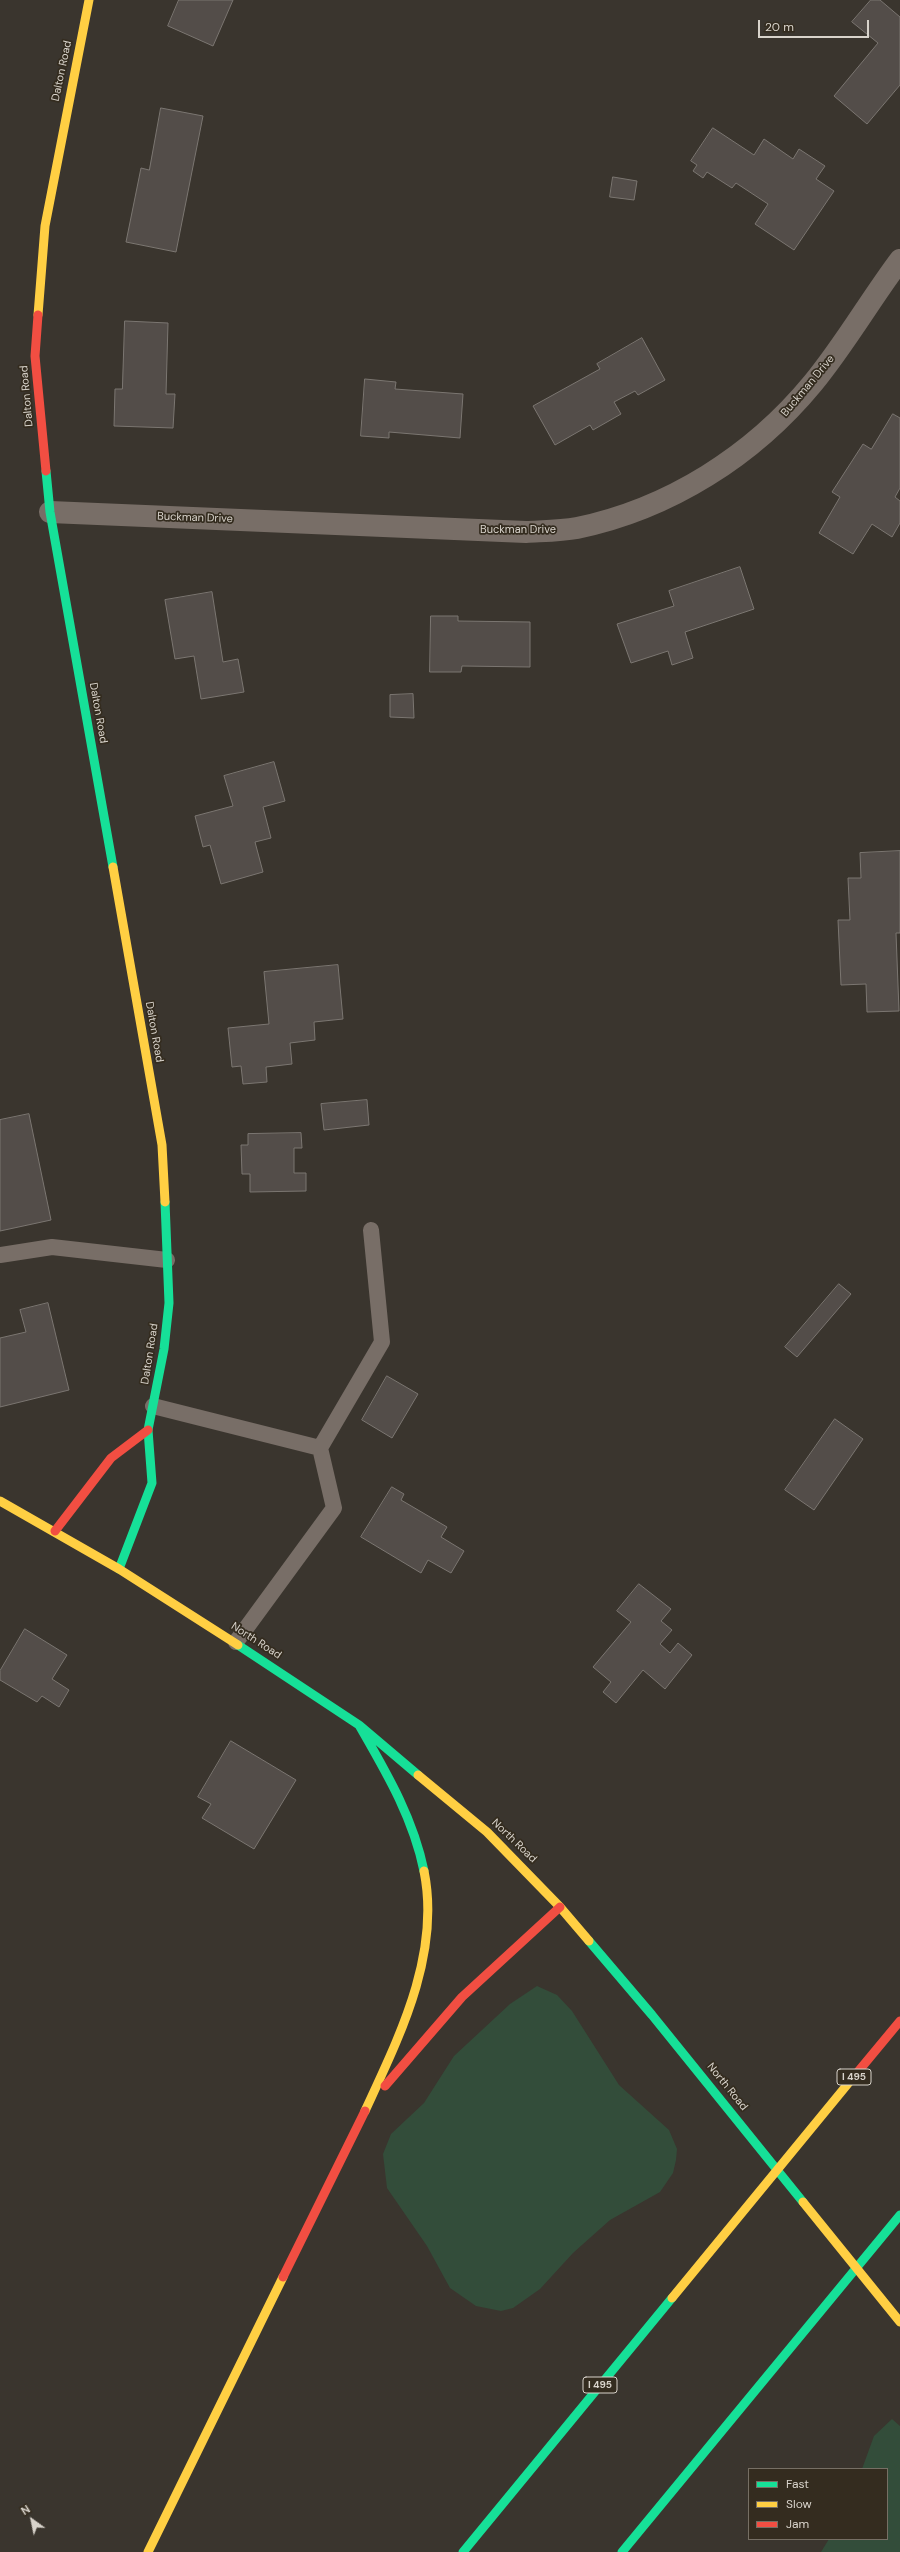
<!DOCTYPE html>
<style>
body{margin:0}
#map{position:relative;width:900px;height:2552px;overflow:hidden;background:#3a352e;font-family:"DM Sans",sans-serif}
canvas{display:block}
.legend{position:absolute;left:748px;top:2468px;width:140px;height:72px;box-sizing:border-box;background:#342c1f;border:1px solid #766f64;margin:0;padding:5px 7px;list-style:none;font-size:12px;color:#d8d3cb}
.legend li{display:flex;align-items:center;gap:8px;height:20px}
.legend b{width:20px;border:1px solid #766f64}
.north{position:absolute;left:12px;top:2500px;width:40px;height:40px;-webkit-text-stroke:3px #342c1f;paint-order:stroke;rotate:327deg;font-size:11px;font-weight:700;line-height:16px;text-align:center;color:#d8d3cb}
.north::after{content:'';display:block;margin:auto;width:14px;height:18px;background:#d8d3cb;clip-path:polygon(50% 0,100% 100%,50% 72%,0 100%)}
.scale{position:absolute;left:758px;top:20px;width:111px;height:18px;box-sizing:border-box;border:2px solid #d8d3cb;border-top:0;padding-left:5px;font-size:12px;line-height:14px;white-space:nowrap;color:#d8d3cb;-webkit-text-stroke:3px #342c1f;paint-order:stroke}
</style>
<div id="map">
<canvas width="900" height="2552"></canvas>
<ul class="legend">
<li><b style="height:5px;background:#16e098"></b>Fast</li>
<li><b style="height:5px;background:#ffcf43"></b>Slow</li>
<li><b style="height:5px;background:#f24e42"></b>Jam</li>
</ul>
<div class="north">N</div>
<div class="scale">20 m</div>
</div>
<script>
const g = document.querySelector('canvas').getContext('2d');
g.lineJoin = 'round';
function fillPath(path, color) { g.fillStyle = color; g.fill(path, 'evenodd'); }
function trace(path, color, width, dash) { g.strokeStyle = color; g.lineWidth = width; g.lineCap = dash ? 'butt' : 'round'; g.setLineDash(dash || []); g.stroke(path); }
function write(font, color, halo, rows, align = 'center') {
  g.font = font + ' "DM Sans",sans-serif'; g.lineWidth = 3.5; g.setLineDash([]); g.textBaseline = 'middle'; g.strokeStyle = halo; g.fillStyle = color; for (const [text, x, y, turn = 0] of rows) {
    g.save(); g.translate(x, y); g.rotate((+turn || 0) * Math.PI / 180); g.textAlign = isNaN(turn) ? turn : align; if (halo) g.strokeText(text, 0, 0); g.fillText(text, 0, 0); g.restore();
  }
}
fillPath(new Path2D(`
 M537,1986L557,1995L572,2011L619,2085L669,2130L677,2149L676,2160L673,2173L660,2192L610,2220L573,2253L540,2289L513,2308L501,2311L476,2306L450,2288L427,2246L387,2188L383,2154L391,2134L424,2103L454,2056L510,2004Z
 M892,2419L900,2426V2552H821L829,2539H887V2469H862L874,2436Z`), '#334d3a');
const building = new Path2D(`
 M179,0H233L213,46L168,26Z
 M871,0H880L900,17V85L867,124L834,96L878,43L852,22Z
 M161,108L203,116L176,252L126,242L141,168L149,170Z
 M713,128L754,155L764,139L793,159L799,149L825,166L816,179L834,191L794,250L755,224L768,204L736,183L732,188L707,172L703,178L693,171L697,165L691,161Z
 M613,177L637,181L634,200L610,197Z
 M125,321L168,323L166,394H175L173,428L114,426L115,389H122Z
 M642,338L665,380L638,395L635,391L614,402L621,414L593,430L590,425L555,445L533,406L600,369L597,364Z
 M365,379L396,382L395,389L463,394L460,438L389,432V438L361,436Z
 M893,414L900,418V488L895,497L900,501V523L892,537L872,524L853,554L819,533L840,497L832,492L863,444L871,449Z
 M740,567L754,609L685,632L693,658L672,665L668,651L631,663L617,624L674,606L669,591Z
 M212,592L223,662L238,659L244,692L201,699L194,656L175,659L165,600Z
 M431,616H458V621L530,622V667L462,666L461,672H430Z
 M413,694L414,718L390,717V695Z
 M274,762L285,801L263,807L271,838L255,842L263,872L221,884L210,845L203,847L195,816L233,806L224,776Z
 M900,851V933H896L899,1011L867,1012L866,984L841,985L838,920H850L848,878H861L860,853Z
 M338,965L343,1019L314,1022L315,1040L290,1043L292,1064L266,1067L267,1082L243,1084L241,1066L232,1067L228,1028L269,1024L264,972Z
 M367,1100L369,1125L324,1130L321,1104Z
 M29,1114L51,1220L0,1231V1120Z
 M301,1133L302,1148H294V1173H306V1191L250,1192V1174H242L241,1145H248V1134Z
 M839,1284L851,1294L797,1357L785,1347Z
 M48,1303L69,1390L0,1407V1338L26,1332L20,1310Z
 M387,1376L418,1394L392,1438L362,1420Z
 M835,1419L863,1439L814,1510L785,1490Z
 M392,1487L404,1494L401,1500L447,1527L441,1537L464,1551L451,1573L428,1560L421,1573L361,1537Z
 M639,1584L671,1609L661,1621L672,1630L660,1644L670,1653L678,1643L692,1655L665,1689L643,1670L616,1703L603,1692L611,1682L593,1667L631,1622L617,1611Z
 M25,1629L67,1655L52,1679L69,1690L59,1707L42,1696L37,1702L0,1680V1671Z
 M231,1741L296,1780L254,1849L202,1818L211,1804L198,1797Z`);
fillPath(building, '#534d49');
trace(building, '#7b7671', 1);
trace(new Path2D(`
 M0,1255L52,1247L167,1260
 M153,1406L320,1448L382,1342L371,1230
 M236,1642L334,1508L320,1448`), '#786e67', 16);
trace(new Path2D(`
 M50,512L526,532C543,531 561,531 577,528C669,509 753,456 813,383C845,344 870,300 900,260`), '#786e67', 22);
trace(new Path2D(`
 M46,471L50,512L113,867
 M119,1569L152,1483L148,1430L164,1349L169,1303L165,1202
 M238,1645L359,1725L418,1775
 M359,1725C386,1772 413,1817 424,1871
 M589,1941L652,2015L803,2202
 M463,2552L672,2298
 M622,2552L900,2215`), '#16e098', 9);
trace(new Path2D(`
 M38,315L45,226L89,0
 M113,867L162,1145L165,1202
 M0,1501L119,1569L238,1645
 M418,1775L487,1832L560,1907L589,1941
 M365,2111C399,2037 441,1955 424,1871
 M803,2202L900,2322
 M672,2298L851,2080
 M148,2552L283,2277`), '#ffcf43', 9);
trace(new Path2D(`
 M38,315L35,356L46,471
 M55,1531L111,1458L148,1430
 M851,2080L900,2021
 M385,2086L462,1997L560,1907
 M283,2277L365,2111`), '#f24e42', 9);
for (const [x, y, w] of [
 [854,2077,34],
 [600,2385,34]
]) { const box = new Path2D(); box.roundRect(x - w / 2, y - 8, w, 16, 3); g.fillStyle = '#342c1f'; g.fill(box); trace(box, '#d8d3cb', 1); }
write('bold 10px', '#d8d3cb', null, [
 ["I 495",854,2077],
 ["I 495",600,2385]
]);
write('11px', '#d8d3cb', '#342c1f', [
 ["Dalton Road",62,71,-78],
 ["Buckman Drive",808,386,-50],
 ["Dalton Road",27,396,-95],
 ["Buckman Drive",195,518,2],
 ["Buckman Drive",518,530],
 ["Dalton Road",98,713,80],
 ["Dalton Road",154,1032,80],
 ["Dalton Road",150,1354,-81],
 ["North Road",256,1641,33],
 ["North Road",514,1841,44],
 ["North Road",727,2087,51]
]);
</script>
